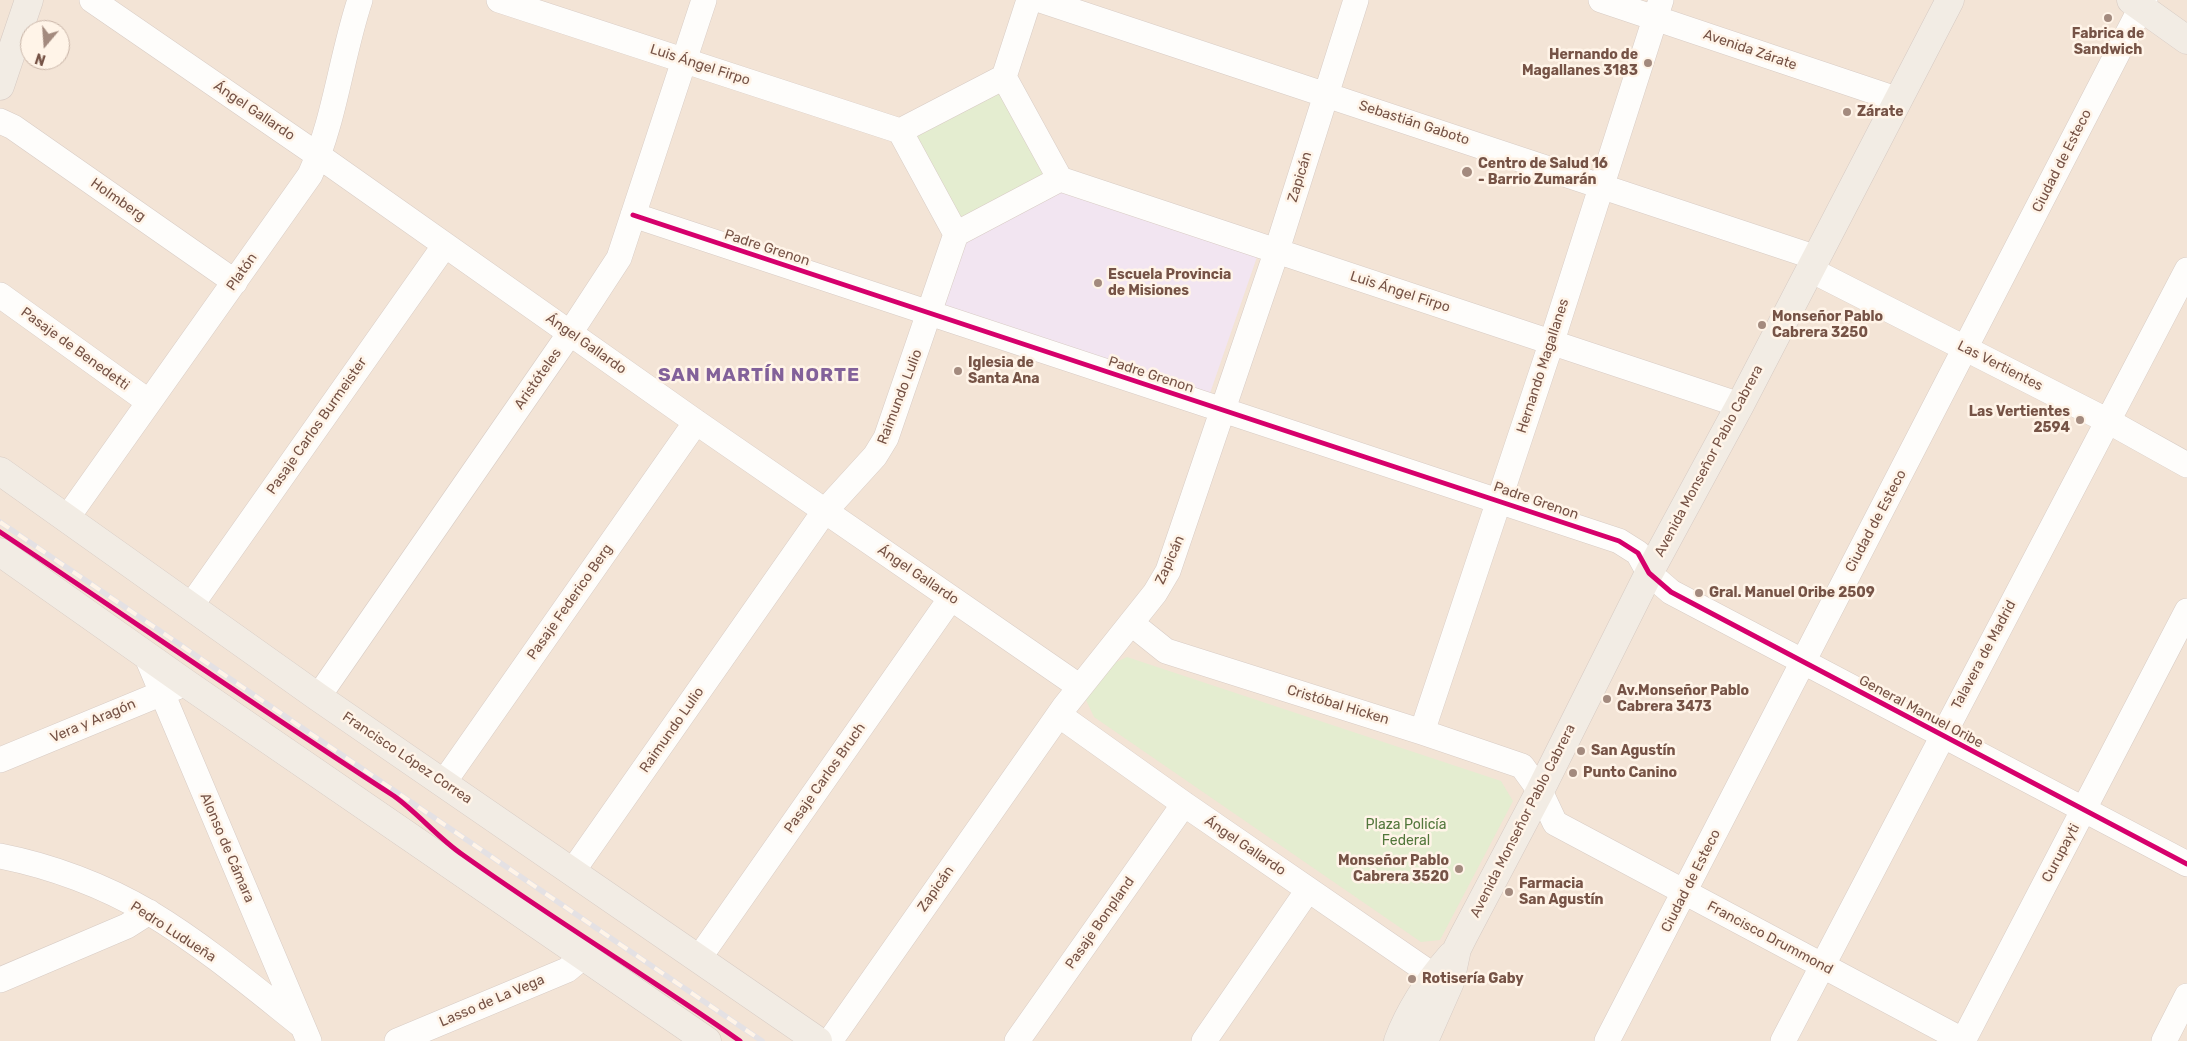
<!DOCTYPE html>
<meta charset="utf-8">
<style>
body{margin:0}
#map{position:relative;width:2187px;height:1041px;overflow:hidden;background:#f7efe7;font-family:Rubik,sans-serif}
canvas{display:block}
.north{position:absolute;left:20px;top:20px;width:50px;height:50px;box-sizing:border-box;background:#fff4e8;border:1px solid #c8b4a7;border-radius:50%;rotate:198deg;font-size:14px;font-weight:700;line-height:20px;text-align:center;color:#765346}
.north::after{content:'';display:block;margin:auto;width:18px;height:22px;background:#a38a7e;clip-path:polygon(50% 0,100% 100%,50% 72%,0 100%)}
</style>
<div id="map">
<canvas width="2187" height="1041"></canvas>
<div class="north">N</div>
</div>
<script>
const g = document.querySelector('canvas').getContext('2d');
g.lineJoin = 'round';
function fillPath(path, color) { g.fillStyle = color; g.fill(path, 'evenodd'); }
function trace(path, color, width, dash) { g.strokeStyle = color; g.lineWidth = width; g.lineCap = dash ? 'butt' : 'round'; g.setLineDash(dash || []); g.stroke(path); }
function write(font, color, halo, rows, align = 'center') {
  g.font = font + ' Rubik,sans-serif'; g.lineWidth = 5; g.setLineDash([]); g.textBaseline = 'middle'; g.strokeStyle = halo; g.fillStyle = color; for (const [text, x, y, turn = 0] of rows) {
    g.save(); g.translate(x, y); g.rotate((+turn || 0) * Math.PI / 180); g.textAlign = isNaN(turn) ? turn : align; if (halo) g.strokeText(text, 0, 0); g.fillText(text, 0, 0); g.restore();
  }
}
fillPath(new Path2D(`
 M0,0H2187V1041H0ZM30,30H60V60H30Z`), '#f3e4d6');
fillPath(new Path2D(`
 M1061,188L1258,254L1208,399L939,312L959,246Z`), '#f2e5f1');
fillPath(new Path2D(`
 M999,86L1047,176L960,221L912,132Z
 M1127,657L1501,781L1513,801L1440,940L1421,942L1094,717L1086,700L1112,664Z`), '#e4edd0');
const minor = new Path2D(`
 M92,0L319,156L696,422L1080,687
 M499,0L900,131
 M1040,0L1817,258
 M1601,0L1899,100
 M1004,77L1060,179C1286,256 1514,328 1740,405
 M0,121L13,127L235,282
 M900,131L1004,77L1029,0
 M633,215L1619,541L1638,553L1649,573L1671,592L2187,864
 M956,234L1060,179
 M1811,270L2108,421L2187,465
 M0,295L149,402
 M67,518L310,175C335,120 341,57 360,0
 M190,607L445,245
 M1131,623L1166,651L1422,732L1522,766L1540,791L1555,823L1964,1041
 M146,655L309,1041
 M318,697L570,333L619,258L704,0
 M1059,715L1184,804L1434,976
 M1422,732L1552,341L1661,0
 M0,760L177,687
 M444,782L696,422
 M0,856C51,866 105,886 150,913C203,945 252,986 301,1025
 M572,872L824,512L875,456L886,438L956,234L900,131
 M699,958L951,598
 M0,980L127,926L149,912
 M397,1041L567,970L584,956
 M830,1041L1065,706L1155,593L1168,571L1276,253L1356,0
 M1017,1041L1184,804
 M1204,1041L1308,890
 M1607,1041L2145,0
 M1783,1041L2187,270
 M1963,1041L2187,611
 M2164,1041L2187,996`);
const major = new Path2D(`
 M2131,0L2187,40
 M0,86L29,0
 M0,471L318,697L818,1041
 M0,552L187,684L707,1041
 M1398,1041C1410,1009 1429,981 1451,956
 M1424,1041L1450,982L1457,949L1463,937L1540,791L1649,573L1740,405L1950,0`);
trace(minor, '#d8ccc5', 26);
trace(major, '#d6cac3', 29);
trace(minor, '#fefdfb', 25);
trace(major, '#f2ece4', 28);
const rail = new Path2D(`
 M0,522L762,1041`);
trace(rail, '#e4e1e4', 5.5);
trace(rail, '#fff4e8', 4, [11]);
trace(new Path2D(`
 M633,215L1619,541L1638,553L1649,573L1671,592L2187,864
 M0,532C132,620 261,710 394,796C419,814 438,838 463,855C554,920 649,977 740,1041`), '#d6006c', 5);
for (const [x, y, r, color] of [
 [2108,18,5,"#a38a7e"],
 [1648,63,5,"#a38a7e"],
 [1847,112,5,"#a38a7e"],
 [1467,172,6,"#a38a7e"],
 [1098,283,5,"#a38a7e"],
 [1762,325,5,"#a38a7e"],
 [958,371,5,"#a38a7e"],
 [2080,420,5,"#a38a7e"],
 [1699,593,5,"#a38a7e"],
 [1607,699,5,"#a38a7e"],
 [1581,751,5,"#a38a7e"],
 [1573,773,5,"#a38a7e"],
 [1459,869,5,"#a38a7e"],
 [1509,892,5,"#a38a7e"],
 [1412,979,5,"#a38a7e"]
]) { const dot = new Path2D(); dot.arc(x, y, r, 0, 2 * Math.PI); g.fillStyle = color; g.fill(dot); trace(dot, '#fff4e8', 2); }
write('bold 14px', '#765346', '#fff4e8', [
 ["Fabrica de",2108,34,"center"],
 ["Sandwich",2108,50,"center"],
 ["Hernando de",1638,55,"right"],
 ["Magallanes 3183",1638,71,"right"],
 ["Zárate",1857,112],
 ["Centro de Salud 16",1478,164],
 ["- Barrio Zumarán",1478,180],
 ["Escuela Provincia",1108,275],
 ["de Misiones",1108,291],
 ["Monseñor Pablo",1772,317],
 ["Cabrera 3250",1772,333],
 ["Iglesia de",968,363],
 ["Santa Ana",968,379],
 ["Las Vertientes",2070,412,"right"],
 ["2594",2070,428,"right"],
 ["Gral. Manuel Oribe 2509",1709,593],
 ["Av.Monseñor Pablo",1617,691],
 ["Cabrera 3473",1617,707],
 ["San Agustín",1591,751],
 ["Punto Canino",1583,773],
 ["Monseñor Pablo",1449,861,"right"],
 ["Cabrera 3520",1449,877,"right"],
 ["Farmacia",1519,884],
 ["San Agustín",1519,900],
 ["Rotisería Gaby",1422,979]
], 'left');
write('14px', '#765346', '#fff4e8', [
 ["Avenida Zárate",1750,50,19],
 ["Luis Ángel Firpo",700,65,18],
 ["Ángel Gallardo",254,111,34],
 ["Sebastián Gaboto",1414,123,18],
 ["Ciudad de Esteco",2062,161,-63],
 ["Zapicán",1300,177,-73],
 ["Holmberg",118,200,35],
 ["Padre Grenon",767,248,18],
 ["Platón",242,272,-55],
 ["Luis Ángel Firpo",1400,292,18],
 ["Ángel Gallardo",586,344,35],
 ["Pasaje de Benedetti",75,349,36],
 ["Hernando Magallanes",1543,366,-72],
 ["Las Vertientes",2000,366,27],
 ["Padre Grenon",1151,375,18],
 ["Aristóteles",538,379,-55],
 ["Raimundo Lulio",900,397,-69],
 ["Pasaje Carlos Burmeister",317,426,-55],
 ["Avenida Monseñor Pablo Cabrera",1709,461,-62],
 ["Padre Grenon",1536,501,19],
 ["Ciudad de Esteco",1876,521,-62],
 ["Zapicán",1170,560,-66],
 ["Ángel Gallardo",918,575,34],
 ["Pasaje Federico Berg",570,602,-55],
 ["Talavera de Madrid",1984,655,-62],
 ["Cristóbal Hicken",1338,705,17],
 ["General Manuel Oribe",1921,712,28],
 ["Vera y Aragón",93,721,-23],
 ["Raimundo Lulio",672,730,-55],
 ["Francisco López Correa",407,758,34],
 ["Pasaje Carlos Bruch",825,778,-55],
 ["Avenida Monseñor Pablo Cabrera",1523,821,-63],
 ["Ángel Gallardo",1245,846,34],
 ["Alonso de Cámara",227,848,67],
 ["Curupayti",2061,853,-62],
 ["Ciudad de Esteco",1691,881,-63],
 ["Zapicán",936,889,-55],
 ["Pasaje Bonpland",1100,923,-55],
 ["Pedro Ludueña",173,932,33],
 ["Francisco Drummond",1770,938,28],
 ["Lasso de La Vega",492,1001,-23]
]);
write('14px', '#52773b', '#fff4e8', [
 ["Plaza Policía",1406,825],
 ["Federal",1406,841]
]);
g.letterSpacing = '1px';
write('bold 19px', '#82619a', '#fff4e8', [
 ["SAN MARTÍN NORTE",759,376]
]);
g.letterSpacing = '0px';
</script>
